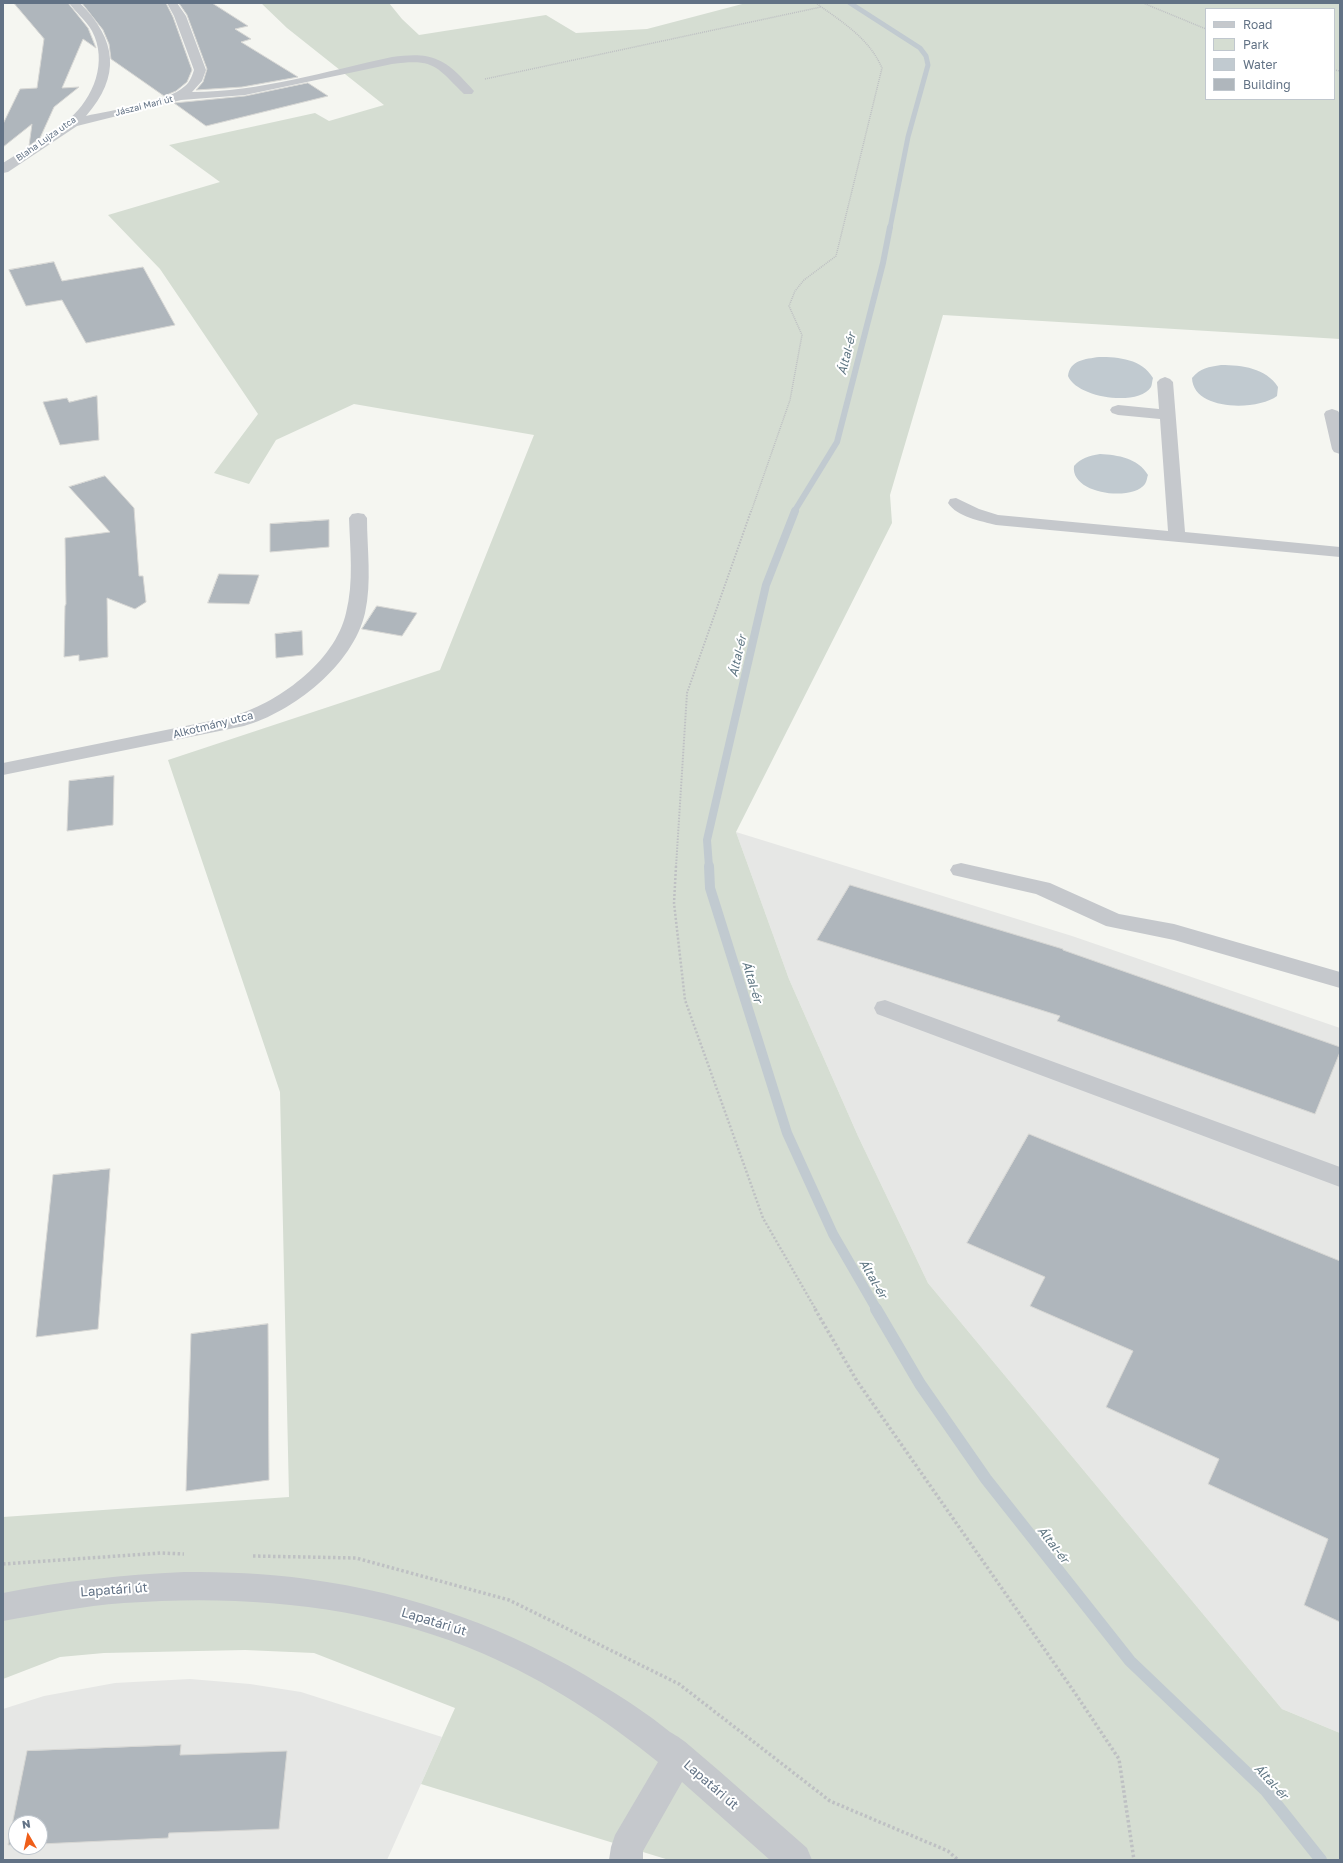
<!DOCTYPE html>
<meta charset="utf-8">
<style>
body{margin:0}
#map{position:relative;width:1343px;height:1863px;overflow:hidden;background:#f5f6f1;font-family:"Golos Text",sans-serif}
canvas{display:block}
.frame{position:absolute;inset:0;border:4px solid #627285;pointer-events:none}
.legend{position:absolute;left:1205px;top:8px;width:130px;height:92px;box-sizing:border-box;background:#fff;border:1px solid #c0c7ce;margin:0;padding:5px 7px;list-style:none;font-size:12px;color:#627285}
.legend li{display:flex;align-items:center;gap:8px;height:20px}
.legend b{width:20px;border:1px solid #c0c7ce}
.north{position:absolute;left:8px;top:1815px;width:40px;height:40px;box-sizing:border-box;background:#fff;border:1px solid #c0c7ce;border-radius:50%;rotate:351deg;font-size:11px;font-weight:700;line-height:16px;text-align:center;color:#627285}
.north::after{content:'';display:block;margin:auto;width:14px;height:18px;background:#ef5e19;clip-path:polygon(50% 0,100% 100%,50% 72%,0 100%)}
</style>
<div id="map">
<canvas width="1343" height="1863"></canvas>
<div class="frame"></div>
<ul class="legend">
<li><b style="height:5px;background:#c5c8cc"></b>Road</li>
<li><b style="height:11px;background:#d5ddd2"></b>Park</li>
<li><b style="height:11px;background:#c1cad0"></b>Water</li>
<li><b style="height:11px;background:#afb6bc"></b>Building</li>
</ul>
<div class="north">N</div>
</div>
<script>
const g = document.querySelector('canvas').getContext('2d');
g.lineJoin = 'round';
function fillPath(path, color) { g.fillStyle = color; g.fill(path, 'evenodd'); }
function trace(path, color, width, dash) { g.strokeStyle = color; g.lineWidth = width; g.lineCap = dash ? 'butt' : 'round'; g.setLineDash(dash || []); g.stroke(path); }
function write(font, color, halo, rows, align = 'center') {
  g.font = font + ' "Golos Text",sans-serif'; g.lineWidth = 4; g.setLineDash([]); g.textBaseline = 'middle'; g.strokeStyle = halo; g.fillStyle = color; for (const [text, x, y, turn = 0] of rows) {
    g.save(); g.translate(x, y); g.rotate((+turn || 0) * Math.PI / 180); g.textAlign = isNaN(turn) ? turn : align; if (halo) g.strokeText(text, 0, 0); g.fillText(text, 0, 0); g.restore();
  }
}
fillPath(new Path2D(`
 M736,832L1072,936L1340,1028V1733L1282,1709L928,1283L858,1136L789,979Z
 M190,1679L250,1684L301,1692L442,1737L387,1860H3V1709L44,1696L115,1683ZM16,1823H40V1847H16Z`), '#e6e7e5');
fillPath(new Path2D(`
 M261,3H389L402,19L419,35L546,15L576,33L647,29L746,3H1340V339L943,315L890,495L892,523L736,832L789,979L858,1136L928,1283L1282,1709L1340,1733V1860H669L421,1784L455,1708L314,1653L245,1650L104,1653L60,1657L3,1679V1517L289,1497L280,1092L168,760L440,670L534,435L354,404L276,440L249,484L214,473L258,414L160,269L108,215L220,182L169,145L315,113L329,121L384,105L287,28ZM1206,9H1334V99H1206Z`), '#d5ddd2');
fillPath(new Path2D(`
 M1099,357C1119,357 1142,359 1153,378C1152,381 1152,385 1151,387C1138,407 1077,398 1068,376C1070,360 1085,359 1099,357Z
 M1221,365C1242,365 1266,368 1278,387L1277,396C1257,411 1193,411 1192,378C1200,368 1209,367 1221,365Z
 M1100,454C1118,455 1138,458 1148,475C1147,477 1147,481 1145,484C1132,502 1070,494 1074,466C1081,458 1089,456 1100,454Z`), '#c1cad0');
trace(new Path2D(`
 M850,3L920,48L926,56L928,65L908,137L890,228`), '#c1cad0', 5);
trace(new Path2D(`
 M794,512L837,442L883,263L890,227`), '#c1cad0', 6);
trace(new Path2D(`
 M709,867L707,840L766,585L795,511`), '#c1cad0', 8);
trace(new Path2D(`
 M709,866L710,888L787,1133L833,1234L877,1310`), '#c1cad0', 10);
trace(new Path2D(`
 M876,1309L920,1384L986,1479L1130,1661L1266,1791L1321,1860`), '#c1cad0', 12);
const building = new Path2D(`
 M14,3H68L88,28L96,48L83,39L62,88L79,87L54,107L40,138L29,146L32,124L3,147V124L20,89L37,88L44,39Z
 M82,3H166L173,17L192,70L187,82L176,91L164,96L111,59L109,44L103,30Z
 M179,3H212L248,26L235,29L251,39L241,42L298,77L242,87L196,90L203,82L207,69L187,15Z
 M308,83L328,96L206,126L174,103L245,96Z
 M54,262L62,281L143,267L175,325L86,343L62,300L26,306L9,270Z
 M97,396L99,440L60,445L43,402L67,398L69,402Z
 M105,476L134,508L139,576H143L146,602L135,609L107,598L108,657L79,661V655L64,657L65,606L66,604L65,538L110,532L69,487Z
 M329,520V547L270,552V524Z
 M219,574L259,575L249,604L208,603Z
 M377,606L417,613L402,636L362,629Z
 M302,631L303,655L276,658L275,634Z
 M114,776L113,825L67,831L69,781Z
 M850,885L1063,949V950L1340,1047V1052L1315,1114L1057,1021L1060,1016L817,940Z
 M1029,1134L1340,1261V1622L1304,1605L1328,1539L1208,1484L1219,1459L1106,1407L1133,1351L1030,1306L1045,1277L967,1243Z
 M110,1169L98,1329L36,1337L53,1175Z
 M268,1324L269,1480L186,1491L191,1334Z
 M181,1745L180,1755L287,1751L279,1829L169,1833L168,1838L40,1844V1823H16V1845H8L27,1751Z`);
fillPath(building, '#afb6bc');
trace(building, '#d7d7d4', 1);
trace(new Path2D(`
 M1143,3L1206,29
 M1334,70L1340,71
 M485,79L821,7
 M751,512L790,400L802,335L789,306L795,291L804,280L836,256L882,68C869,38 842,22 816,3`), '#bec0c3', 1.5, [1, 1]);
trace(new Path2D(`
 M676,867L687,693L751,511`), '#bec0c3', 2, [1.5, 1.5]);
trace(new Path2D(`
 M676,866L674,903L685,1000L763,1218L816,1310`), '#bec0c3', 2.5, [2, 2]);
trace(new Path2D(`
 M815,1309L857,1381L1075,1693L1119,1759L1134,1860
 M253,1556L356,1558L509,1600L679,1684L830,1801L948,1851L958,1860
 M3,1564L161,1553L184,1554`), '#bec0c3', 3.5, [2.5, 2.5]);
fillPath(new Path2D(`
 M69,3H80C117,40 121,76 86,116C111,110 167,103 185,86C190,82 192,76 194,70L174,16L167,3H177L186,16L206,70L202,81L192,92C260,92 326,71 392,57C422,53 439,54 461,77C465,82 470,86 474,91L472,94H464C436,66 434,58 392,64L245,95L181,100L77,126L8,172L3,173V163C25,149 50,136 69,119C94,98 108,61 92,31C86,20 76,13 69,3Z
 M1165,377L1170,379L1173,382L1185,532L1340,547V557L996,525C981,521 957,517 948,503L950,499L956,498L979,509L998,515L1168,531L1160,419L1118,415L1112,413L1110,410L1112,407L1118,405L1159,409L1157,382L1160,379Z
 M1332,409L1338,411L1340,414V454L1334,452L1332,449L1324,414L1326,411Z
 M358,513L364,514L367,518C367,549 372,582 365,613C353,665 293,712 244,726L3,775V763L230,717C277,704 335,662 346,613C354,582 350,549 349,518L352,514Z
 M961,863L1050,883L1119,914L1174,924L1340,972V988L1174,940L1106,926L1036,894L953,875L950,870L953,865Z
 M885,1000L1340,1167V1187L877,1014L874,1008L877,1002Z
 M184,1572C225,1572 266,1573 307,1579C413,1593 512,1629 603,1686C627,1700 649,1715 670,1732C677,1736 685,1741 690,1746C729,1779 768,1814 807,1848L812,1860H770L682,1782L643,1851V1860H609L611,1847L615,1835L658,1762C605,1719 546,1681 484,1654C372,1605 244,1594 124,1603C83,1606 43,1614 3,1621V1593C63,1581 122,1575 184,1572Z`), '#c5c8cc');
write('9px', '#627285', '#fff', [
 ["Jászai Mari út",144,106,-14],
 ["Blaha Lujza utca",46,139,-35]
]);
write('11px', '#627285', '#fff', [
 ["Alkotmány utca",213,725,-14]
]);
write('italic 12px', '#5e7582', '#fff', [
 ["Által-ér",847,354,-76],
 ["Által-ér",738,656,-77],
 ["Által-ér",752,982,73],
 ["Által-ér",873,1279,60],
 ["Által-ér",1053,1545,52],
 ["Által-ér",1271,1782,47]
]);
write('13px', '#627285', '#fff', [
 ["Lapatári út",114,1590,-4],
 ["Lapatári út",434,1622,17],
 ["Lapatári út",711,1785,41]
]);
</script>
